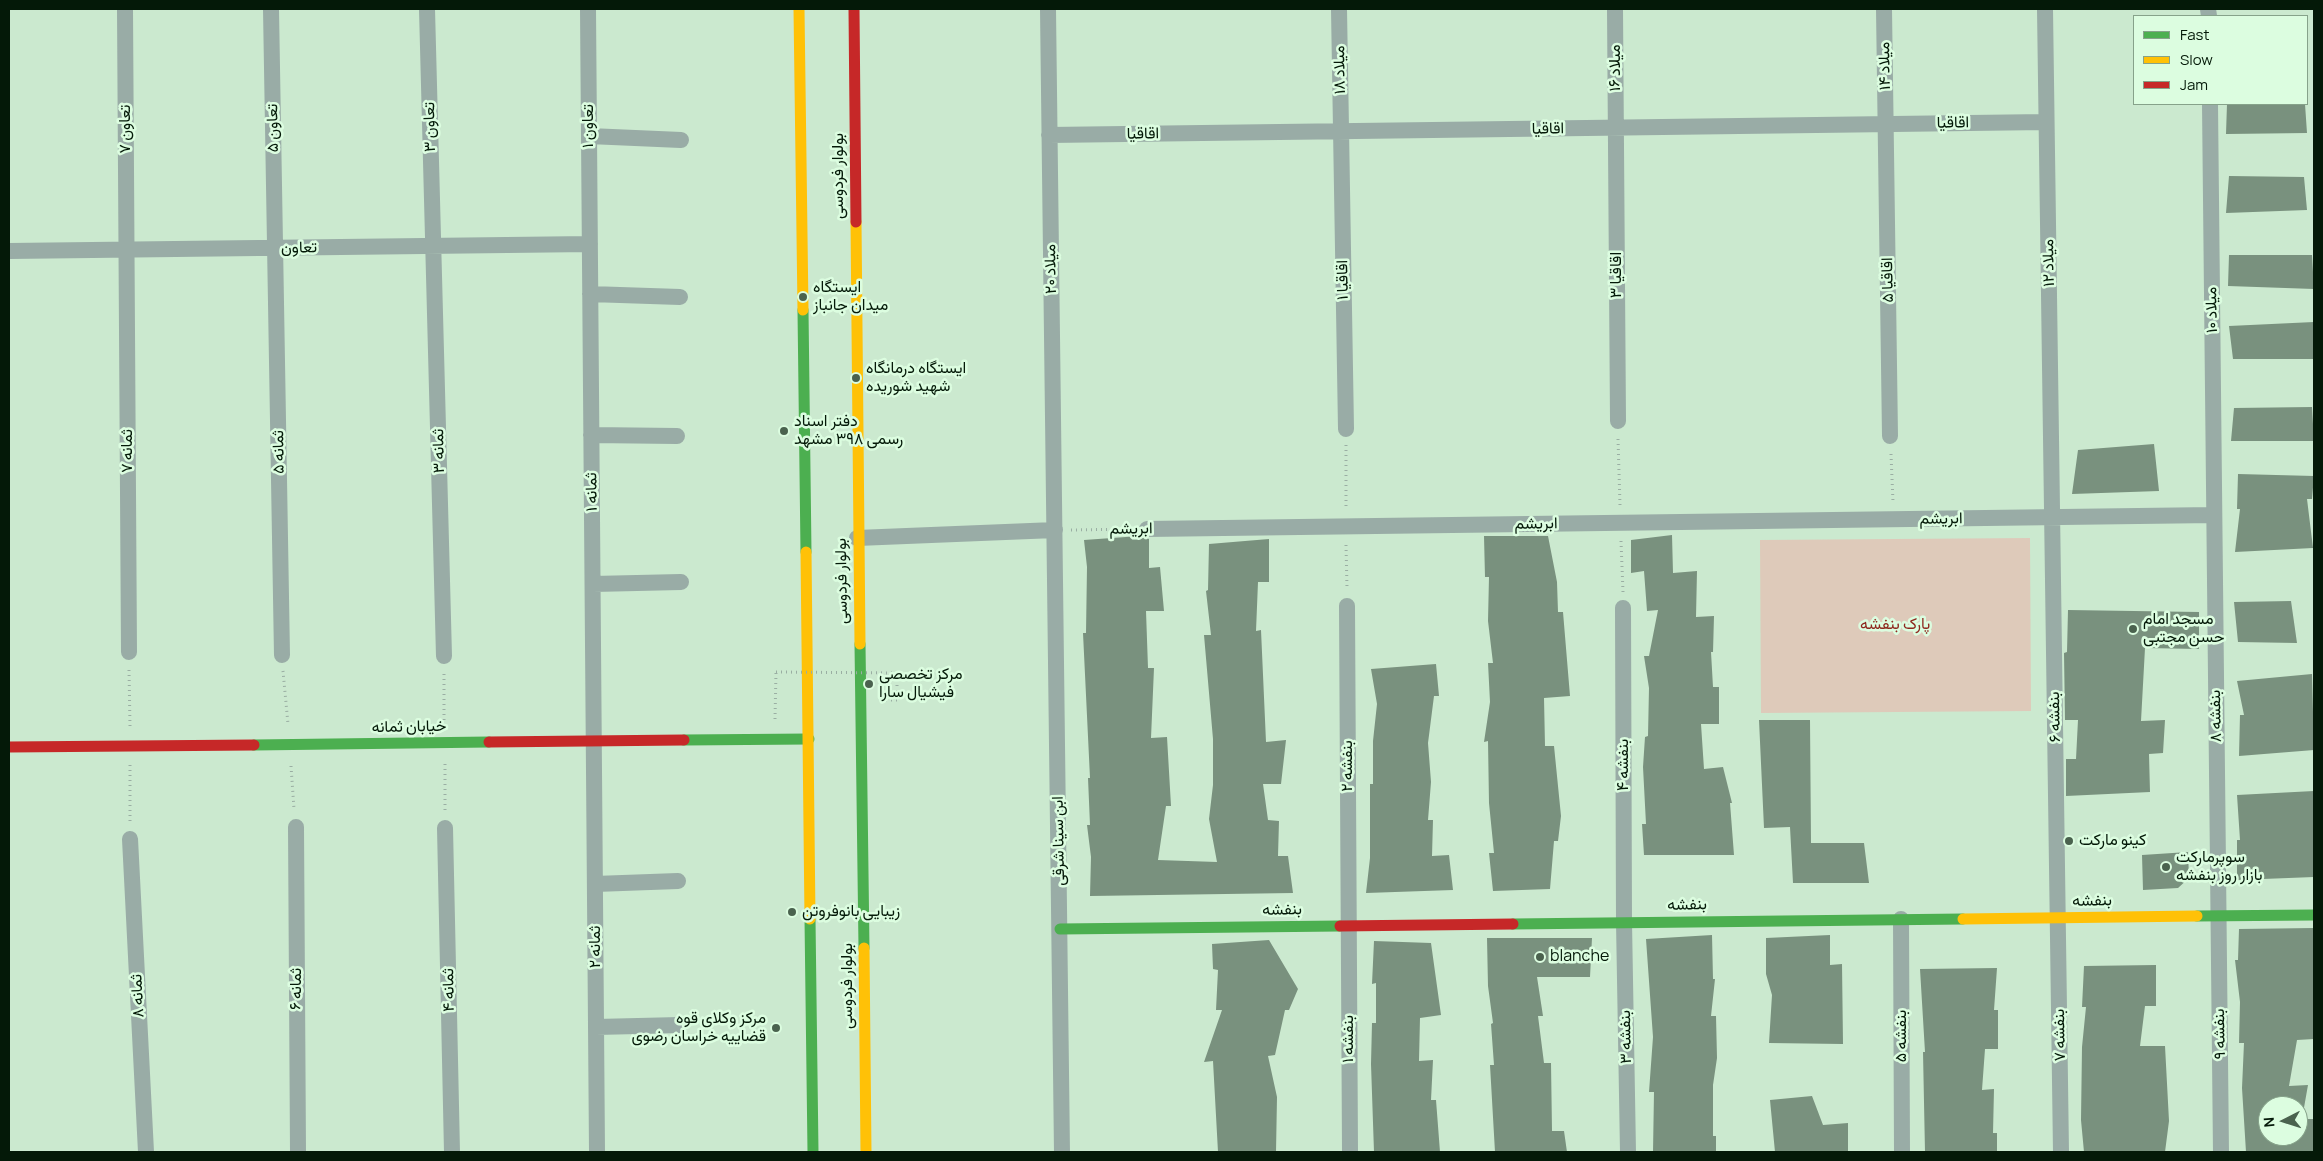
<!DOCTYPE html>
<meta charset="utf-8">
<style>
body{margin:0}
#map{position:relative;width:2323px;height:1161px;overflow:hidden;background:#cbe9cf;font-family:Manrope,sans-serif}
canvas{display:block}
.frame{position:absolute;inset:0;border:10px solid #041908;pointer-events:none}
.legend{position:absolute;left:2133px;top:15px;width:175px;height:90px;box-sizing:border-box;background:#dcfde0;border:1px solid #86a28a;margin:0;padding:6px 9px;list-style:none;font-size:15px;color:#041908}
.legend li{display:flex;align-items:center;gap:10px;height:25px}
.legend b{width:25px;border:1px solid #86a28a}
.north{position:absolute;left:2258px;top:1096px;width:50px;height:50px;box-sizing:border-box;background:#dcfde0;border:1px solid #86a28a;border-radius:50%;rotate:265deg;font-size:14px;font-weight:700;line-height:20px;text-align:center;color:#041908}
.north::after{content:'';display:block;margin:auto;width:18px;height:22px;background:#4a624e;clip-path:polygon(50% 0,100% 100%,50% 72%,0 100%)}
</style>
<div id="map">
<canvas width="2323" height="1161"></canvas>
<div class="frame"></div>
<ul class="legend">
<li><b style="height:6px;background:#4caf50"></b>Fast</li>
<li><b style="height:6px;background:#ffc107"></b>Slow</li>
<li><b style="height:6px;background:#c62828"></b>Jam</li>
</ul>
<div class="north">N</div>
</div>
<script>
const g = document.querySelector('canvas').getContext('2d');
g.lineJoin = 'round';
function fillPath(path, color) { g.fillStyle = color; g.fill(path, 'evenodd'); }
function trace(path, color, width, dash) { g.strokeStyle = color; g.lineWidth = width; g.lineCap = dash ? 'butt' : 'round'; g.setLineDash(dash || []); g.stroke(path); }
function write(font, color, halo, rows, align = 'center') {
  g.font = font + ' Manrope,Vazirmatn,sans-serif'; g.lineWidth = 5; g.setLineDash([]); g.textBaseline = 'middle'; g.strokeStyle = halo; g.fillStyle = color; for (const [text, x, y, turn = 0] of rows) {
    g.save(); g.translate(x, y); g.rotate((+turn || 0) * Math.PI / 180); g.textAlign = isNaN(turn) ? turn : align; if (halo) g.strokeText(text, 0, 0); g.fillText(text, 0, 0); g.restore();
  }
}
fillPath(new Path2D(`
 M2030,538L2031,711L1761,713L1760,540Z`), '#decaba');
fillPath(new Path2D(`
 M2227,104H2305L2307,133L2226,134Z
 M2229,176L2304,177L2307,210L2226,213Z
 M2229,255H2312L2314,289L2228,286Z
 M2314,322V359H2233L2229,326Z
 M2312,407L2314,441H2231L2234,408Z
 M2154,444L2159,491L2072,494L2078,450Z
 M2238,474L2314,476L2312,499H2307L2313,548L2235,552L2240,509H2237Z
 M1672,535L1673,573L1697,571L1696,617L1714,616L1713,652H1711L1713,687H1719V724H1701L1704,769L1723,767L1732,803H1730L1734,855H1644L1642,824H1646L1643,767L1645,737L1648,736L1649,688L1644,656H1649L1658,610L1647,611L1644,571L1631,573V540Z
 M1140,536L1149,539V568L1160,567L1164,611H1146L1148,668H1154L1151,738L1167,737L1171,806H1166L1158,860L1217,862L1209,819L1213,785V739L1204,635H1211L1206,591L1208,590L1209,544L1269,539V582H1258L1256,631L1261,630L1266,742L1286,740L1281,784H1263L1268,820L1279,821L1278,856H1288L1293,893L1090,896L1091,857L1087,825H1090L1088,778H1090L1083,633H1086L1087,567L1084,540Z
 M1484,536H1548L1557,582L1558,612H1563L1570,696L1544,698L1545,746H1554L1561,816L1558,841H1554L1550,889L1493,891L1489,853H1494L1489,803L1488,741L1484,742L1490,702L1488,663H1493L1488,621L1489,577H1485Z
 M2291,601L2297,643L2238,642L2234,602Z
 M2068,610L2199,612V649L2145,648L2141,721L2165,720L2163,753L2149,754L2150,792L2066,796V759H2076L2078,720H2065L2064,653L2067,652Z
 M1436,664L1439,696H1434L1428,743L1431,782L1428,820H1433L1432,856L1449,855L1453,890L1366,893L1370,858V784H1373V741L1377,704L1371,669Z
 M2312,674L2314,750L2239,756L2240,715H2244L2237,681Z
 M1759,720H1810L1811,843H1864L1869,883H1793L1790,827L1764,828Z
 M2314,791V877L2237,880V840H2240L2237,795Z
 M2188,852L2189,878L2178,888L2143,890L2142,855Z
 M2314,928V1039L2297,1040L2289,1086L2308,1085L2302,1119H2314V1152H2246L2242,1088L2244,1043H2239L2240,1002L2235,960H2238L2239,929ZM2268,1106H2298V1136H2268Z
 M1712,935L1713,979H1715L1711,1016H1716L1717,1058L1713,1085V1136H1716V1152H1653L1654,1092H1649L1653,1037L1646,939Z
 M1830,935V965L1842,964L1843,1044L1769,1043L1772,995L1766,974V938Z
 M1487,938H1592L1590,977H1537L1543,1016H1538L1544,1063H1551L1552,1131H1564L1567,1152H1495L1490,1065H1494L1491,1024L1493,1023L1488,986Z
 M1269,940L1298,989L1289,1010H1285L1275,1055L1268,1056L1277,1097L1276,1152H1218L1213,1061L1204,1062L1222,1010H1216L1218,970L1213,969L1212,944Z
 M1374,941L1431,943L1441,1015L1420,1018L1419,1061L1433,1060L1431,1100H1436L1440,1152H1374L1371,1064L1372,1023H1376V983L1372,984Z
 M2156,965V1006H2145L2140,1046H2165L2169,1121L2165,1152H2084L2081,1120L2082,1047L2086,1007H2082L2084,966Z
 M1997,968L1994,1010H1998V1049H1985L1982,1090L1994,1089L1993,1133H1997V1152H1925L1923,1052H1925L1920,969Z
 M1812,1096L1823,1125L1848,1123V1152H1775L1770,1100Z`), '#79917e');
trace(new Path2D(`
 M1618,439L1620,505
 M1346,445V508
 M1891,454L1893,502
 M1071,530L1129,529
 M1621,541L1623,592
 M1346,545L1347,588
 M129,670L130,726
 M283,671L288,724
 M444,674V722
 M881,700H897V673
 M775,719L776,672
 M445,764V812
 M130,765V821
 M291,766L294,809`), '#9aaea3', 3, [1, 4]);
trace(new Path2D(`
 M125,9L129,652
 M271,9L282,655
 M427,9L444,656
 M588,9L597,1152
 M1048,9L1062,1152
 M1339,9L1346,429
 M1615,9L1618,421
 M1884,9L1890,436
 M2045,9L2061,1152
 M2208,9L2209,16
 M2210,104L2221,1152
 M1049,135L2046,122
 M589,136L681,140
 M9,251L590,244
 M590,294L680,297
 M591,435L677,436
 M1147,529L2214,515
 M857,538L1055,530
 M593,584L681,582
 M1347,606L1350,1152
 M1623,608L1624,922L1628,1152
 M296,827L298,1152
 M445,828L452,1152
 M130,839L146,1152
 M595,884L678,881
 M1901,919L1902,1152
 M596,1027L680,1025`), '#99aca6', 16);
trace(new Path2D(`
 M803,310L806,552
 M860,644L864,948
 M684,740L809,739
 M254,745L489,742
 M2197,916L2314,915
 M810,919L813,1152
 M1513,924L1963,919
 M1060,929L1340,926`), '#4caf50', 11);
trace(new Path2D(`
 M799,9L803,310
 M856,222L860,644
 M806,552L810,919
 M1963,919L2197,916
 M864,948L866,1152`), '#ffc107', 11);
trace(new Path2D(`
 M854,9L856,222
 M489,742L684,740
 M9,747L254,745
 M1340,926L1513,924`), '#c62828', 11);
trace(new Path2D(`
 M776,672L897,673`), '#9aaea3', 3, [1, 4]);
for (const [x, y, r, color] of [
 [803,297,5,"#4a624e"],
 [856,378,5,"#4a624e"],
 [784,431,5,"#4a624e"],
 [2133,629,5,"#4a624e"],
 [869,684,5,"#4a624e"],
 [2069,841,5,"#4a624e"],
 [2166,867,5,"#4a624e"],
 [792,912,5,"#4a624e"],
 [1540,957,5,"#4a624e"],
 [776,1028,5,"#4a624e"]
]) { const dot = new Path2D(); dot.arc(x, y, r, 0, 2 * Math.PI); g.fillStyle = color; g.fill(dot); trace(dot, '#dcfde0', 2); }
write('16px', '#041908', '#dcfde0', [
 ["میلاد ۱۴",1885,66,-91],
 ["میلاد ۱۶",1616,68,-90],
 ["میلاد ۱۸",1340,70,-91],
 ["اقاقیا",1953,123,-1],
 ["تعاون ۱",589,126,-90],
 ["تعاون ۳",430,127,-91],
 ["تعاون ۵",273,128,-91],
 ["تعاون ۷",126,129,-90],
 ["اقاقیا",1548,129,-1],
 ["اقاقیا",1143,134,-1],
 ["بولوار فردوسی",839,176,-90],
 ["تعاون",299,248,-1],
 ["میلاد ۱۲",2049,263,-91],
 ["میلاد ۲۰",1051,269,-91],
 ["اقاقیا ۳",1617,275,-90],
 ["اقاقیا ۱",1343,280,-91],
 ["اقاقیا ۵",1888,280,-91],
 ["میلاد ۱۰",2212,310,-91],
 ["ثمانه ۷",128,451,-90],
 ["ثمانه ۳",439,451,-91],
 ["ثمانه ۵",279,452,-91],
 ["ثمانه ۱",592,492,-91],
 ["ابریشم",1941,519,-1],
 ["ابریشم",1536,524,-1],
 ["ابریشم",1131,529,-1],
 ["بولوار فردوسی",842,581,-91],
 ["بنفشه ۸",2216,716,-91],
 ["بنفشه ۶",2055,717,-91],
 ["خیابان ثمانه",409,727,-1],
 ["بنفشه ۴",1624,765,-90],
 ["بنفشه ۲",1348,766,-90],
 ["ابن سینا شرقی",1059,841,-91],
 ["بنفشه",2092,901,-1],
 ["بنفشه",1687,905,-1],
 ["بنفشه",1282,910,-1],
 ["ثمانه ۲",596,947,-90],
 ["بولوار فردوسی",848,986,-90],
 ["ثمانه ۶",297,989,-90],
 ["ثمانه ۴",449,990,-91],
 ["ثمانه ۸",138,996,-93],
 ["بنفشه ۹",2220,1034,-91],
 ["بنفشه ۷",2060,1035,-91],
 ["بنفشه ۵",1902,1036,-90],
 ["بنفشه ۳",1626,1037,-91],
 ["بنفشه ۱",1349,1039,-90]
]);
write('16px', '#041908', '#dcfde0', [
 ["ایستگاه",813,288],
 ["میدان جانباز",813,306],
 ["ایستگاه درمانگاه",866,369],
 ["شهید شوریده",866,387],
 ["دفتر اسناد",794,422],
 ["رسمی ۳۹۸ مشهد",794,440],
 ["مسجد امام",2143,620],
 ["حسن مجتبی",2143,638],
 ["مرکز تخصصی",879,675],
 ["فیشیال سارا",879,693],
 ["کینو مارکت",2079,841],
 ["سوپرمارکت",2176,858],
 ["بازار روز بنفشه",2176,876],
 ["زیبایی بانوفروتن",802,912],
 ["blanche",1550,957],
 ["مرکز وکلای قوه",766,1019,"right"],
 ["قضاییه خراسان رضوی",766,1037,"right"]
], 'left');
write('16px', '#8e281e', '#dcfde0', [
 ["پارک بنفشه",1895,625]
]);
</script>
